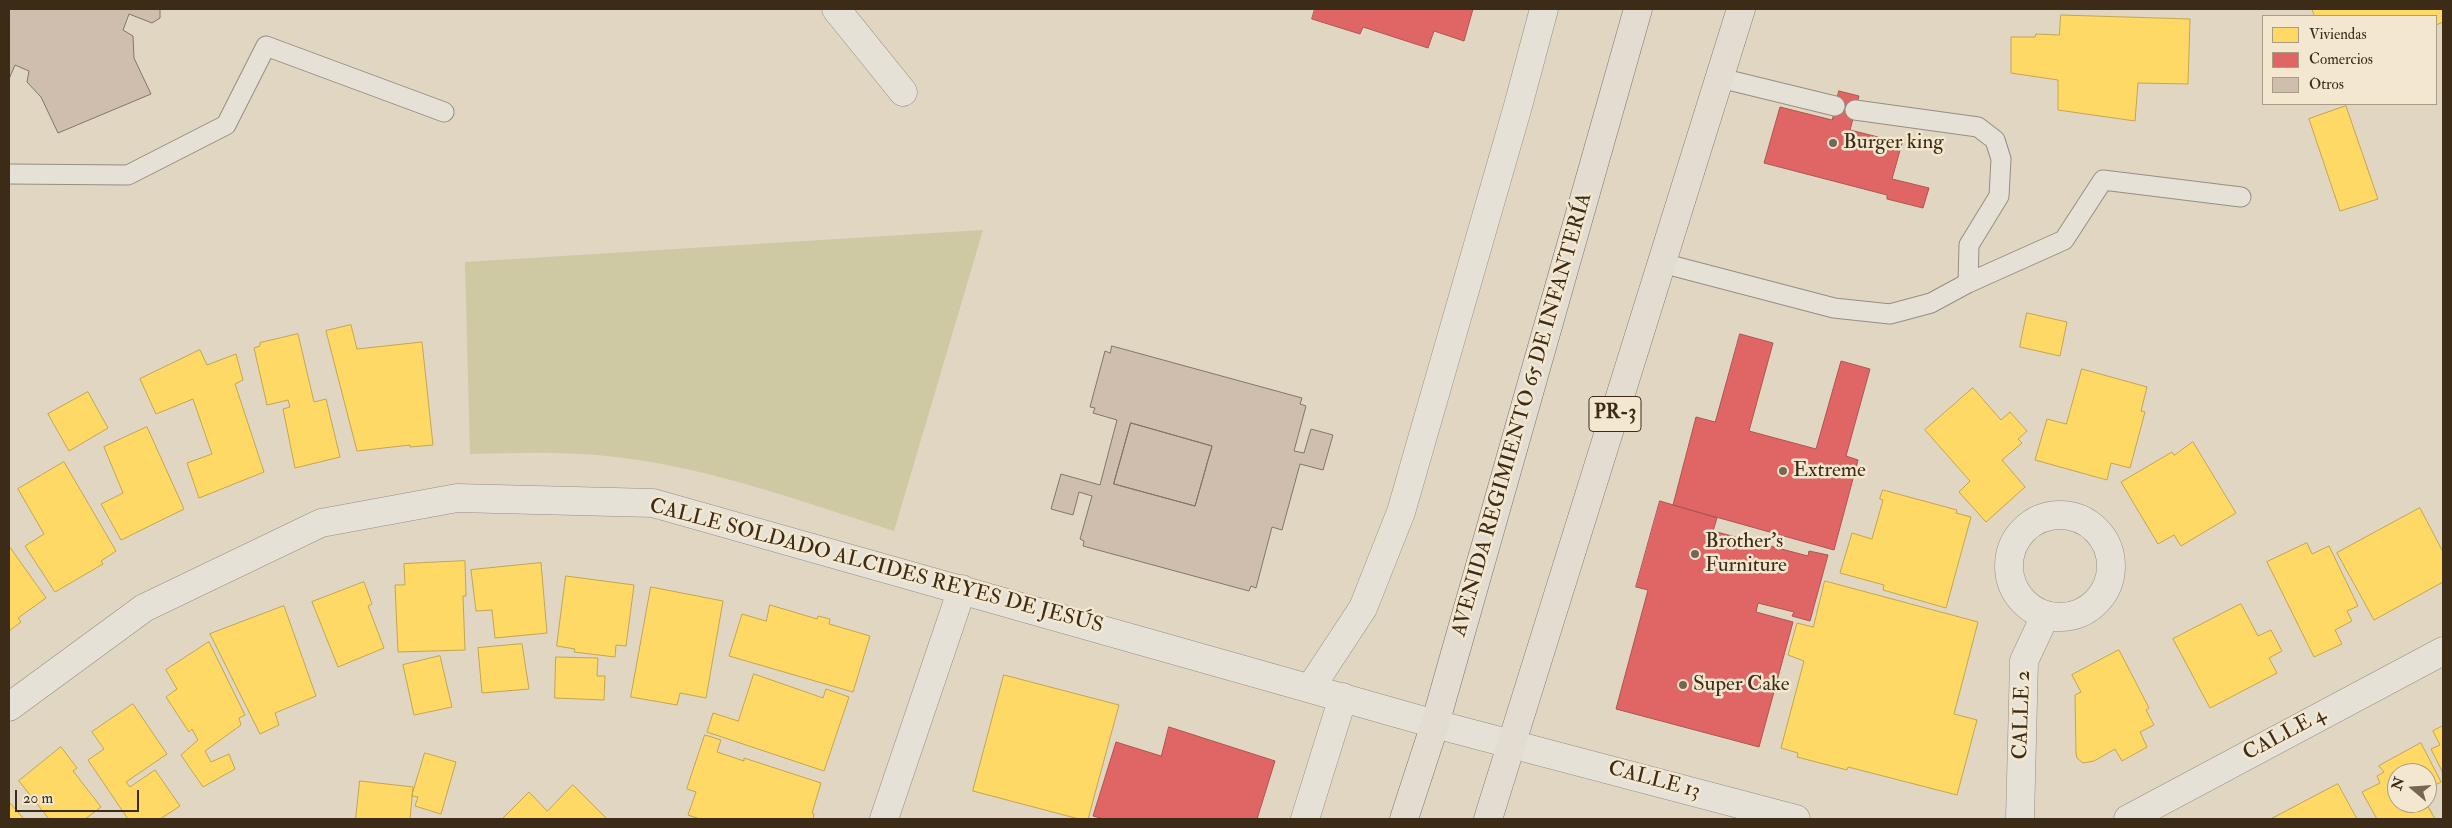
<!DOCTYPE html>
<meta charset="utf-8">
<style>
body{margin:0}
#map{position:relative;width:2452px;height:828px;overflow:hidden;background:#e0d6c2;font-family:"IM FELL Double Pica",serif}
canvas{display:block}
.frame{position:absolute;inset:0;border:10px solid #3b2b17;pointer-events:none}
.legend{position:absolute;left:2262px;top:15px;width:175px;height:90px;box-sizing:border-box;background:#f3e7cf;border:1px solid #a99c85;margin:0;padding:6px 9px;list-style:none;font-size:15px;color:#3b2b17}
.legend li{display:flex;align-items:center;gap:10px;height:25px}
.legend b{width:25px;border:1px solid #a99c85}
.north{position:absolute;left:2387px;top:763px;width:50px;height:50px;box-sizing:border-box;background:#f3e7cf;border:1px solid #a99c85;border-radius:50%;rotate:288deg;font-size:14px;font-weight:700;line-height:20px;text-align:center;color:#3b2b17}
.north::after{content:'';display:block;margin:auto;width:18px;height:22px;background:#756753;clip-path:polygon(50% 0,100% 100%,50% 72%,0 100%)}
.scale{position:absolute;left:15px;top:790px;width:124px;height:22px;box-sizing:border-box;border:2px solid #3b2b17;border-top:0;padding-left:6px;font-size:15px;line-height:18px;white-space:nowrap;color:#3b2b17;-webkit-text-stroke:4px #f3e7cf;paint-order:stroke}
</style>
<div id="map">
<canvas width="2452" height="828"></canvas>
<div class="frame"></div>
<ul class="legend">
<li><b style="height:14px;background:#ffd966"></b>Viviendas</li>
<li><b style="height:14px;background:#e06666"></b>Comercios</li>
<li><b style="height:14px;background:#cfbead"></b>Otros</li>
</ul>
<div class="north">N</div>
<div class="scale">20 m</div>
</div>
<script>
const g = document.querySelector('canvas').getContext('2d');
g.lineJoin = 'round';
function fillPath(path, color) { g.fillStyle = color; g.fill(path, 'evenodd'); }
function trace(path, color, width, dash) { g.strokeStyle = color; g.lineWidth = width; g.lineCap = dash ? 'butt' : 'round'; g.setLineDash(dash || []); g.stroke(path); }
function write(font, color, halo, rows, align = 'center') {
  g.font = font + ' "IM FELL Double Pica",serif'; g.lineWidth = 5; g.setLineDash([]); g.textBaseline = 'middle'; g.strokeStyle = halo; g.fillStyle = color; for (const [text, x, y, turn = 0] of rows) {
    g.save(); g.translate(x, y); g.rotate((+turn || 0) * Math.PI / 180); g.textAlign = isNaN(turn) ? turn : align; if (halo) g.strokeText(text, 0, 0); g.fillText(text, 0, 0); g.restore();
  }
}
fillPath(new Path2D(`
 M983,230L894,531C800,501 706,466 607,456C562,451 516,453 470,454L465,262Z`), '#cec8a3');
const homes = new Path2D(`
 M2312,9H2443V22L2436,25V16H2315Z
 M2061,15L2190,19L2188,84L2138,83L2135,121L2058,110V80L2011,73V37H2035L2036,34L2059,35Z
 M2346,106L2378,199L2340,211L2309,119Z
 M2027,313L2067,322L2060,356L2020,347Z
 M351,325L357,349L422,342L433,445L410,447V445L357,451L326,331Z
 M298,334L314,402L326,399L340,457L295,468L283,409L290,407L288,400L267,405L254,348L260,346V343Z
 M200,350L207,365L236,354L243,380L235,384L264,472L199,498L187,463L212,454L193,399L156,414L140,379Z
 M2082,369L2147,387L2141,411L2145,412L2130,468L2111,463L2107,480L2035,460L2047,419L2066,424Z
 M1973,388L2001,420L2010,412L2027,431L2018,439L2022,443L2002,460L2025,487L1986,522L1959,492L1970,481L1925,430Z
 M88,392L108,428L69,451L48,414Z
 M147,427L184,509L121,540L101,504L123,493L104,447Z
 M2193,442L2236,513L2181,546L2174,535L2158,544L2121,482L2172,452L2174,455Z
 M64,462L116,551L101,561L103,564L55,592L25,546L44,534L18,489Z
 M1883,490L1957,510L1956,513L1971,517L1946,608L1883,590L1884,585L1840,573L1852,533L1872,539L1883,500L1880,499Z
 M2420,508L2443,552V582L2374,620L2337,553Z
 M2307,543L2312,554L2329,546L2358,606L2347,611L2352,621L2335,630L2342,644L2314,657L2267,562Z
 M9,546L46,598L18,618L21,622L9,631Z
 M465,561L466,596H463L465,650L398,652L395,585H405L404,564Z
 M541,563L547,633L495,638L492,610L476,611L471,570Z
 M566,576L634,585L626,646L616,645L615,657L574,652L575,649L557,646Z
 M1825,581L1978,622L1954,714L1977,720L1957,795L1848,767L1847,770L1797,757L1798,753L1781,748L1804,661L1788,655L1797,623L1813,627Z
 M364,582L372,604L368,606L384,648L338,667L312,602Z
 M651,587L723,601L706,698L680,693L677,705L631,697Z
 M2241,604L2258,636L2271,630L2282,651L2269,658L2277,673L2210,708L2173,639Z
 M770,605L817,619L818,616L830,619L829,624L870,636L853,692L729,656L742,614L766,621Z
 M284,606L316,696L275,713L279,725L260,734L210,634Z
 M209,642L245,715L239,718L241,725L205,751L211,762L229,754L235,769L203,787L181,755L198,740L192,729L189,732L166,697L177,689L166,670Z
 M522,644L529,689L482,693L478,648Z
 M2119,650L2149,708L2146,710L2154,725L2140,732L2147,747L2122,761L2115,749L2094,761L2083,763L2077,758L2076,753L2075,695L2081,692L2072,675Z
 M440,656L452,707L414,715L403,665Z
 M556,657L598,658L597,676H605L604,700L555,698Z
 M754,674L823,698L826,689L849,697L824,771L707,732L713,713L738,721Z
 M1004,675L1119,705L1088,819H1079L973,791Z
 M133,704L167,754L126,782L130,787L155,770L180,806L160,819H128L88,760L104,749L92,732Z
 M2443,726V773L2431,749L2440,745L2433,731Z
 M705,735L721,740L717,752L744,761V758L821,783L812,813L814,814L813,819H700L688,815L696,792L687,789Z
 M2421,743L2441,782L2427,789V773H2397V803H2426L2435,819H2377L2362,792L2380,783L2377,776L2384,772L2379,766Z
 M61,747L77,768L73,771L101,807L85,819H49L19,781Z
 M425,753L456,762L441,814L415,806L418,797L412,796Z
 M360,781L413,787L410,819H356Z
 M2338,784L2357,819H2271Z
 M573,785L607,819H502L529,792L547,811Z
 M9,802L24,819H9Z`);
fillPath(homes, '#ffd966');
trace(homes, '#c4a54e', 1);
const shops = new Path2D(`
 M1315,9H1473L1464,41L1434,31L1428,48L1363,27L1360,34L1312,19Z
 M1839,91L1859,96L1850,130L1902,143L1892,179L1929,188L1923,208L1887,199V195L1764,163L1780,107L1832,120Z
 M1740,334L1773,343L1749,431L1816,449L1841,361L1870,369L1846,456L1858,460L1834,550L1673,505L1696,417L1715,422Z
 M1660,501L1717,518L1713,531L1808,556L1809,551L1828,555L1810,621L1792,616L1794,612L1758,603L1756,612L1793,622L1759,747L1616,709L1648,590L1636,587Z
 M1169,727L1275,761L1257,819H1104L1093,816L1116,742L1161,756Z`);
fillPath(shops, '#e06666');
trace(shops, '#ae544e', 1);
const building = new Path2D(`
 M9,9H160V18L152,23L129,14L123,30L133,36L134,58L151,94L58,133L41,97L27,82L29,71L15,65L9,79Z
 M1112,346L1302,398L1300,404L1306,406L1294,451L1304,453L1311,429L1333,435L1323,470L1300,464L1282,530L1272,527L1256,588L1251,586L1249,591L1083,546L1084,541L1080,539L1092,496L1079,492L1073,515L1051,509L1061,474L1100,485L1117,420L1093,413L1095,408L1090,407L1105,351L1110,353ZM1131,423L1212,446L1195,506L1114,484Z
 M1131,423L1212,446L1195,506L1114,484Z`);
fillPath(building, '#cfbead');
trace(building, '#7f776b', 1);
const lane = new Path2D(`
 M1720,78L1835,106
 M1855,110L1978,127L1995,140L2001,159L1999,196L1969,245L1968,283
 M9,174L128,175L226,125L266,46L444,112
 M1662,263L1834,308L1890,314L1931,303L1968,283L2064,240L2103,180L2241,197`);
const street = new Path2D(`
 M836,9L903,92
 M2009 566a51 51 0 1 1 102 0a51 51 0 1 1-102 0Z
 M1311,687L1363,608L1401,512L1518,106L1544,9
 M9,707L144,608L321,523L457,498L653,503L1435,724L1796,819
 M884,819L962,589
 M1305,819L1343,697
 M2020,819L2024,661L2045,616
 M2128,819L2443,651`);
const highway = new Path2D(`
 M1404,819L1435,724L1638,9
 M1488,819L1741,9`);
trace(lane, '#968e81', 21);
trace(street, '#968e81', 29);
trace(highway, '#7f776b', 29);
trace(lane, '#e6e1d7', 19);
trace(street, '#e6e1d7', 28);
trace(highway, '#e3dcd0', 28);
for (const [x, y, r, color] of [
 [1833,143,5,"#756753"],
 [1783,471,5,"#756753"],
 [1695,554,5,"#756753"],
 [1683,685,5,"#756753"]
]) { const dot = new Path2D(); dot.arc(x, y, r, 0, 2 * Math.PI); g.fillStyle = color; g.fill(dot); trace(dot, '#f3e7cf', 2); }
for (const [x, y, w] of [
 [1615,414,52]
]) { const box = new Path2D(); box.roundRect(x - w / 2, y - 17.5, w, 35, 4); g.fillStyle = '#f3e7cf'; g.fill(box); trace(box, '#3b2b17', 1); }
write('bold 20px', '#3b2b17', null, [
 ["PR-3",1615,414]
]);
write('21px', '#3b2b17', '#f3e7cf', [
 ["Burger king",1843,143],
 ["Extreme",1793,471],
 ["Brother's",1705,542],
 ["Furniture",1705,566],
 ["Super Cake",1693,685]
], 'left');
write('21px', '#3b2b17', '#f3e7cf', [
 ["AVENIDA REGIMIENTO 65 DE INFANTERÍA",1523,415,-74],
 ["CALLE SOLDADO ALCIDES REYES DE JESÚS",876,567,15],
 ["CALLE 2",2023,715,-88],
 ["CALLE 4",2285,735,-28],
 ["CALLE 13",1654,781,15]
]);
</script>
